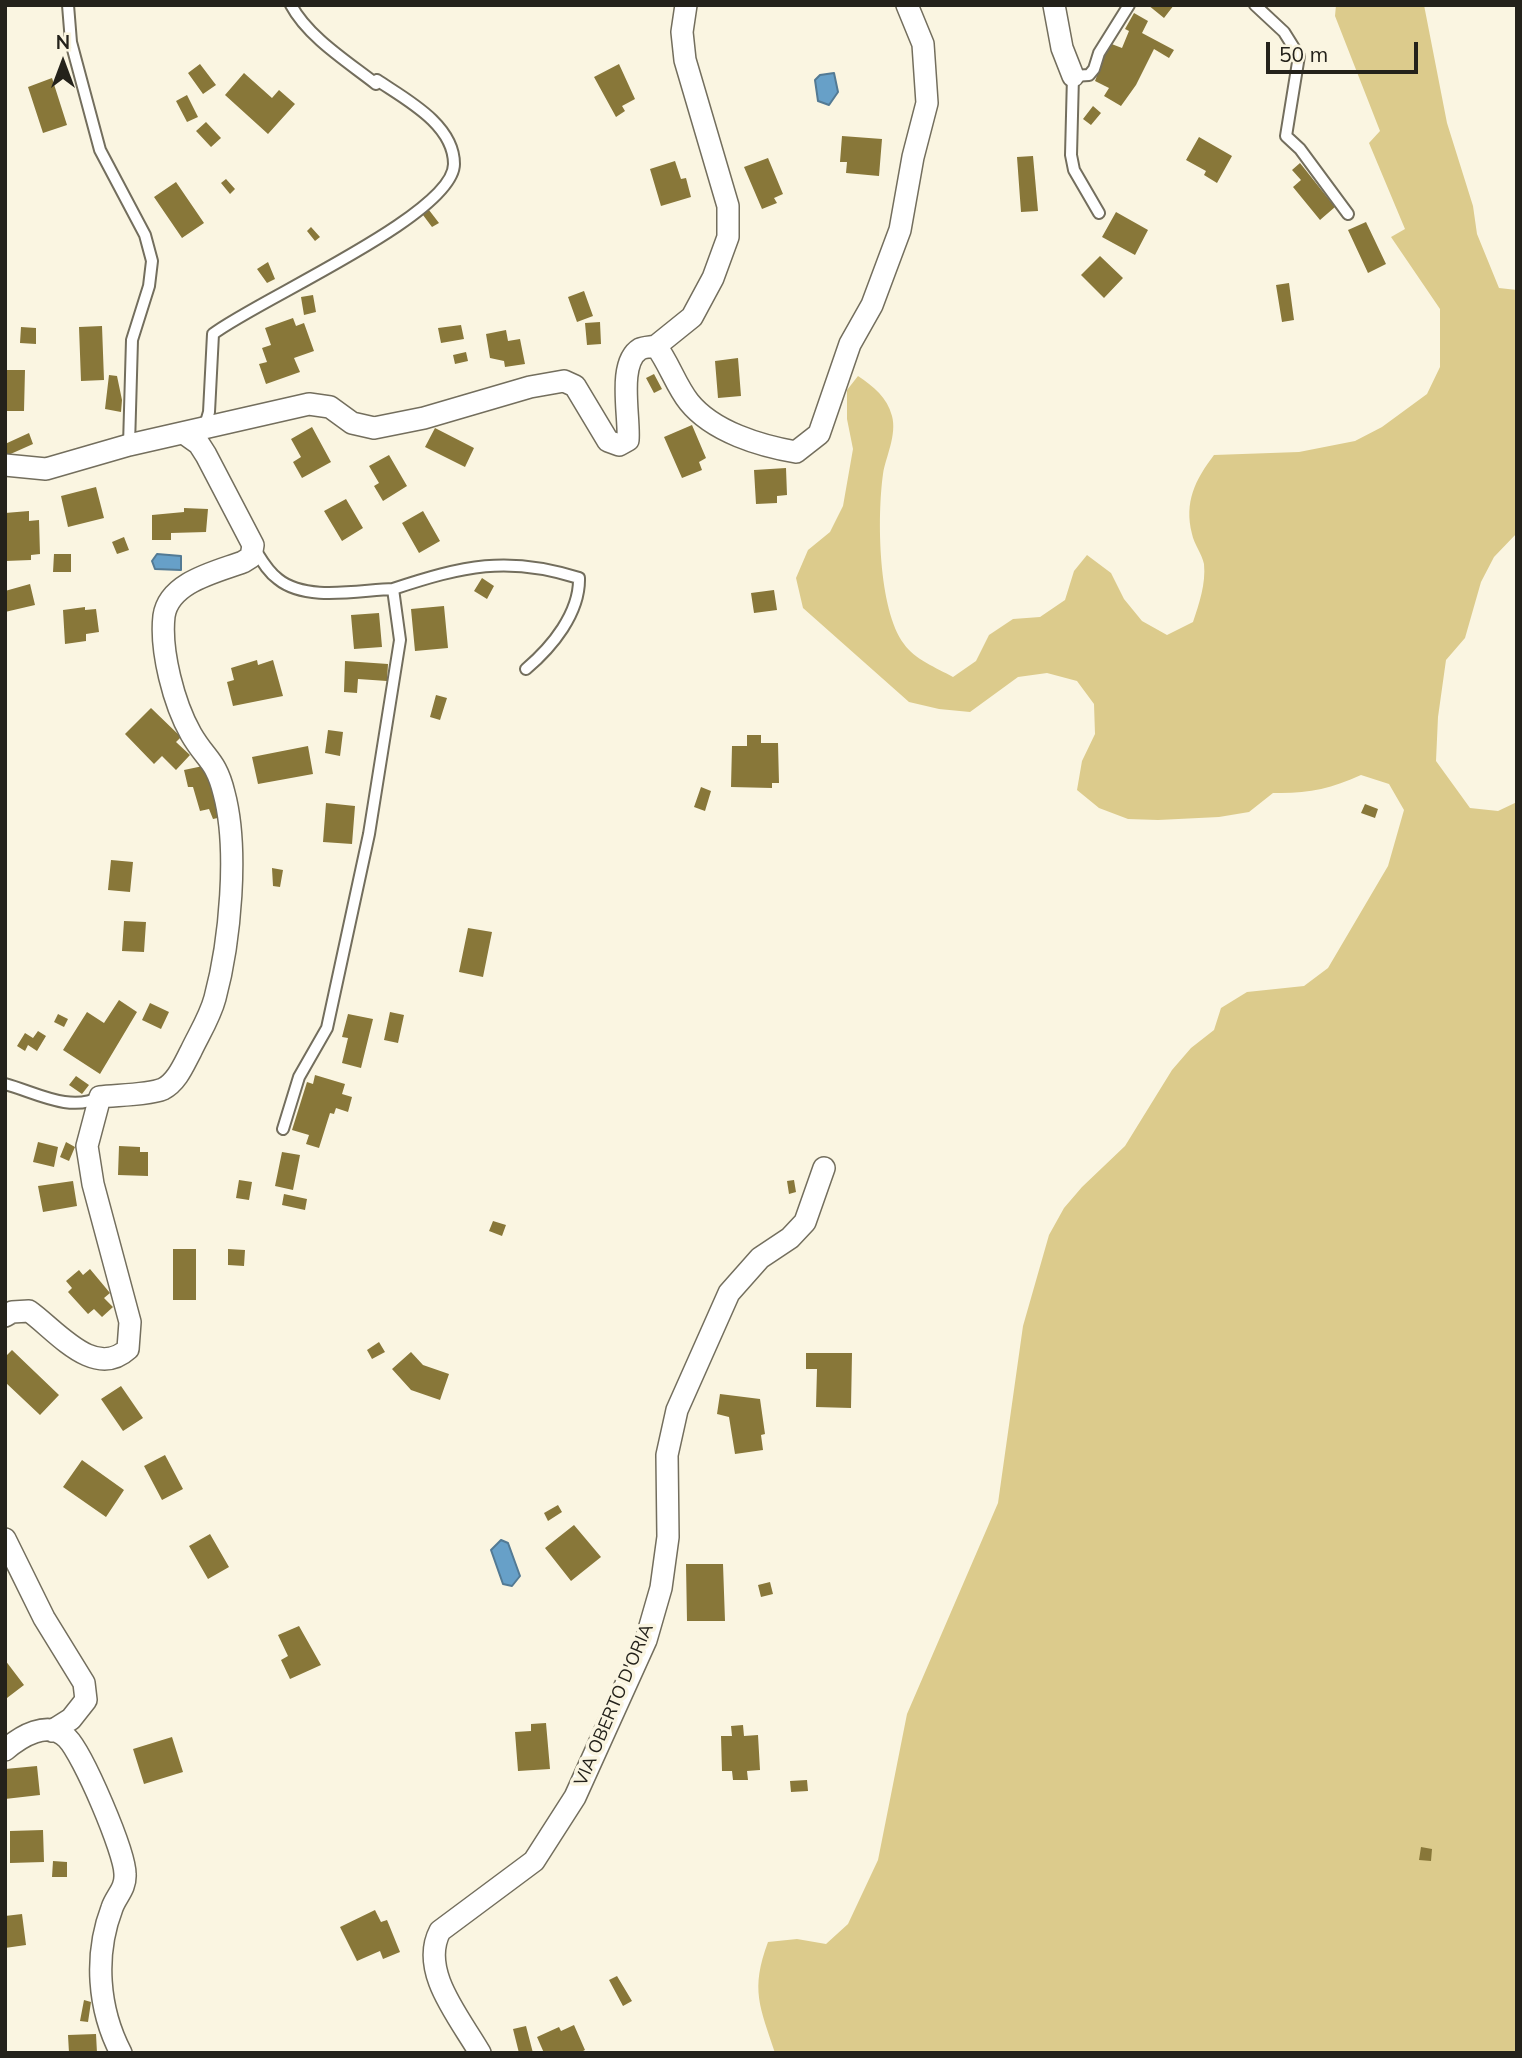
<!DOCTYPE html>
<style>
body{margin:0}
#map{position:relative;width:1522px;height:2058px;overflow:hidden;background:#faf5e1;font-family:Mulish,sans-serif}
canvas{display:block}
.frame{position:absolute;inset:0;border:7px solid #24221b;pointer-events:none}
.north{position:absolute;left:28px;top:28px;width:70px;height:70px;-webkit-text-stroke:5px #faf5e1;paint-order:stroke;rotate:0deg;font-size:19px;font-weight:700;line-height:28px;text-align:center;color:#24221b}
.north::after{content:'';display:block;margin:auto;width:24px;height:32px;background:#24221b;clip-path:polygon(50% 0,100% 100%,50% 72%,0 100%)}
.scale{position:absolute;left:1266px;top:42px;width:152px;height:32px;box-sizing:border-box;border:4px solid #24221b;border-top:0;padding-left:9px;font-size:21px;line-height:24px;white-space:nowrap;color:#24221b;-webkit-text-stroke:5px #faf5e1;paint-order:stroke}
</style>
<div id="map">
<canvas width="1522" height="2058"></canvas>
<div class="frame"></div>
<div class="north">N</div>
<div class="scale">50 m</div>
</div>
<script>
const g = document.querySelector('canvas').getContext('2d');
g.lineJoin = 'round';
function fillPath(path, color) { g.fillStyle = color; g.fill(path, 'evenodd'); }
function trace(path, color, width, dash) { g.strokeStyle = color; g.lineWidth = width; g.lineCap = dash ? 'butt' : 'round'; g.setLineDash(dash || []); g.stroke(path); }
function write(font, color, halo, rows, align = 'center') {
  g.font = font + ' Mulish,sans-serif'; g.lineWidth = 7; g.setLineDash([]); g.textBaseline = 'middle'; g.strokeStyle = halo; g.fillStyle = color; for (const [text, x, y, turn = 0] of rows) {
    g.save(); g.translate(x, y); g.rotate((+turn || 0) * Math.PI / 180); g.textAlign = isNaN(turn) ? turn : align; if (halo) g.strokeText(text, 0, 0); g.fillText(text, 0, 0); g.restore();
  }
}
fillPath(new Path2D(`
 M1336,5H1424L1447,123L1473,206L1477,234L1499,288L1517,290V533L1494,557L1481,582L1465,638L1446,660L1438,717L1436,761L1470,808L1498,811L1517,802V2053H775C760,2007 750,1990 768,1942L797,1939L826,1944L848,1924L878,1860L907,1714L998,1503L1023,1326L1049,1235L1064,1208L1082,1187L1125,1146L1172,1070L1191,1048L1214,1030L1221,1008L1247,992L1304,986L1328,968L1388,866L1404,810L1389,784L1361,775C1330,789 1306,794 1273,793L1249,812L1219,817L1158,820L1128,819L1099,808L1077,790L1082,761L1095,734L1094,704L1077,681L1047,673L1018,677L970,712L939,709L909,702L803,608L796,578L808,550L830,532L843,506L853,449L847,419V390L858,376C874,387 887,397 892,416C897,435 886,456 883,474C877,517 878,609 904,644C914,659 937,668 953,677L976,661L989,635L1013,619L1040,617L1065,600L1074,571L1087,555L1111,573L1124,599L1142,621L1167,635L1193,622C1199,604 1206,584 1204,564C1202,554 1194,544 1192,534C1184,502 1195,480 1214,455L1299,452L1355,441L1382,427L1427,394L1440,367V309L1391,237L1405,229L1369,143L1380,131L1335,16Z`), '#dccb8c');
const water = new Path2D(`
 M834,73L838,92L829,105L818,101L815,80L820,75Z
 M157,554L181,556V570L155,569L152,561Z
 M501,1540L508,1543L520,1576L512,1586L503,1584L491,1550Z`);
fillPath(water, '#67a0c8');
trace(water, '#537a94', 2);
fillPath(new Path2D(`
 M1148,5H1174L1164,18Z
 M1134,13L1148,21L1142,33L1174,50L1169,58L1154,49L1136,85L1121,106L1104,96L1109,88L1095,81L1109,43L1122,48L1129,31L1125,29Z
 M200,64L216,85L203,94L188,73Z
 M619,64L635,99L622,106L625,111L616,117L594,77Z
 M244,73L272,98L279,90L295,104L268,134L225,95Z
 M52,78L67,125L43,133L28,87Z
 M187,95L198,117L187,122L176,101Z
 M1093,106L1101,113L1091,125L1083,119Z
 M206,122L221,138L211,147L196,131Z
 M842,136L882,139L879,176L846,173L847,162H840Z
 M1199,137L1232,156L1217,183L1204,175L1206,171L1186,160Z
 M1033,156L1038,211L1021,212L1017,157Z
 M768,158L783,194L774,198L777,203L762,209L744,167Z
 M675,161L681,179L686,178L691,197L661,206L650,169Z
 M1300,163L1335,207L1320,220L1293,187L1301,180L1292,170Z
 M226,179L235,189L230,194L221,183Z
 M176,182L204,223L182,238L154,197Z
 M429,210L439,223L432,227L423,215Z
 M1116,212L1148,230L1135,255L1102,237Z
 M1366,222L1386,264L1368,273L1348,230Z
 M311,227L320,237L315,241L307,231Z
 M1100,256L1123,278L1104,298L1081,275Z
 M268,262L275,279L267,283L257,269Z
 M1289,283L1294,320L1282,322L1276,285Z
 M584,291L593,316L577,322L568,297Z
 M313,295L316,312L304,315L301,297Z
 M293,318L296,326L304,323L314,351L294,358L300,372L266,384L259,364L267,362L262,348L271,345L265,328Z
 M600,322L601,344L587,345L585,323Z
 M461,325L464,339L441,343L438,328Z
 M102,326L104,380L81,381L79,327Z
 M21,327L36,328V344L20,343Z
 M506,330L508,341L520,339L525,364L505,367L504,361L490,358L486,334Z
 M466,352L468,361L455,364L453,355Z
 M738,358L741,396L718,398L715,361Z
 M5,370H25L24,411H5Z
 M654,374L662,389L654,393L646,378Z
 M109,375L117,376L122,400L121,412L105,409Z
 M692,425L706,458L699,462L702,470L682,478L664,437Z
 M312,427L331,462L302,478L293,462L301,457L291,439Z
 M435,428L474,448L465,467L425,447Z
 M29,433L33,444L6,456L5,444Z
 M389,455L407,486L383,501L374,486L379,483L369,466Z
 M786,468L787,495L777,496V503L756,504L754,470Z
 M96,487L104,518L68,527L61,496Z
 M346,499L363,528L342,541L324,511Z
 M184,508L208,509L206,532L171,533V540H152V515L184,512Z
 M29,511V521L39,520L40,554L31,555V560L5,561V513Z
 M423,511L440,541L419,553L402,523Z
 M124,537L129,550L117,554L112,542Z
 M54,554H71V572H53Z
 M482,578L494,586L487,599L474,591Z
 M30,584L35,605L5,612V591Z
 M774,590L777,610L754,613L751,593Z
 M444,606L448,648L415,651L411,609Z
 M85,607V610L96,609L99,632L86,634V641L65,644L63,610Z
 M379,613L382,647L354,649L351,615Z
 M257,660L258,665L273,660L283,696L233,706L227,682L234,680L231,668Z
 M345,661L388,664L387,681L358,679L357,693L344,692Z
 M436,695L447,698L440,720L430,717Z
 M151,708L181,737L176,742L190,755L176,770L162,756L154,764L125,734Z
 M328,730L343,732L340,756L325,753Z
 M747,735H761V743H778L779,783H772V788L731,787L732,746H747Z
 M308,746L313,774L258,784L252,757Z
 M203,766L214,777L222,817L213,819L209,809L200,811L193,787H188L184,770Z
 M701,787L711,791L705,811L694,807Z
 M326,803L355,806L352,844L323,842Z
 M1365,804L1378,809L1375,818L1361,813Z
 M111,860L133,862L130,892L108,890Z
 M272,868L283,870L280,887L273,886Z
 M124,921L146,922L144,952L122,951Z
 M468,928L492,932L483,977L459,972Z
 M119,1000L137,1012L100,1074L63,1050L87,1012L104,1023Z
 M150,1003L169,1012L161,1029L142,1020Z
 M390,1012L404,1015L398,1043L384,1040Z
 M58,1014L68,1019L64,1027L54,1022Z
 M348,1014L373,1019L361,1068L342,1063L348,1038L342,1037Z
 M38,1031L46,1036L37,1051L28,1045L25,1051L17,1046L25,1033L33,1038Z
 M315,1075L345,1084L342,1094L352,1097L348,1112L336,1108L334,1114L330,1113L319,1148L306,1144L309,1135L292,1130L307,1082L313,1084Z
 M76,1076L89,1085L82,1094L69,1085Z
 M38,1142L58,1147L54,1167L33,1162Z
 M66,1142L75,1147L69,1161L60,1157Z
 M119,1146L140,1147V1152H148V1176L118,1175Z
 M282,1152L300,1155L293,1190L275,1186Z
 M239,1180L252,1182L249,1200L236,1198Z
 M794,1180L796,1192L789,1194L787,1181Z
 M73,1181L77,1206L43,1212L38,1186Z
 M284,1194L307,1199L305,1210L282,1205Z
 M493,1221L506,1225L502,1236L489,1231Z
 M173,1249H196V1300H173Z
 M228,1249L245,1250L244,1266L228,1265Z
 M90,1269L110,1293L104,1298L113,1307L102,1317L94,1309L88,1314L68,1292L72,1288L66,1281L79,1270L83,1275Z
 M379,1342L385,1352L372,1359L367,1350Z
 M12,1350L59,1395L40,1415L5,1382V1357Z
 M411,1352L423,1365L449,1374L440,1400L411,1390L392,1369Z
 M806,1353H852L851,1408L816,1407L817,1369H806Z
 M121,1386L143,1418L123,1431L101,1399Z
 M720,1394L760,1399L765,1434L761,1435L763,1450L735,1454L729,1417L717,1414Z
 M165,1455L183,1489L162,1500L144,1466Z
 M82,1460L124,1490L106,1517L63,1487Z
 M558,1505L562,1512L548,1521L544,1513Z
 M574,1525L601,1557L571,1581L545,1548Z
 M210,1534L229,1567L208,1579L189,1546Z
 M686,1564H723L725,1621H687Z
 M770,1582L773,1594L761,1597L758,1585Z
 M299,1626L321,1665L290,1679L281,1660L288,1656L278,1635Z
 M5,1660L24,1685L7,1698L5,1696Z
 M546,1723L550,1769L518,1771L515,1732L531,1731V1724Z
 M743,1725L744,1736L758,1735L760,1770L747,1771L748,1780H733L732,1771H722L721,1736H732L731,1726Z
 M172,1737L183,1772L144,1784L133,1749Z
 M37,1766L40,1795L5,1799V1769Z
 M807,1780L808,1791L791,1792L790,1781Z
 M43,1830L44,1862L10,1863V1831Z
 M1421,1847L1432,1849L1431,1861L1419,1860Z
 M53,1861L67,1862V1877H52Z
 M375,1910L381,1922L387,1920L400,1952L383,1959L380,1951L357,1961L340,1927Z
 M22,1914L26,1945L5,1948V1916Z
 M617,1976L632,2001L623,2006L609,1980Z
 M84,2000L91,2002L88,2022L80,2021Z
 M574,2025L585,2050L579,2053H544L537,2037L559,2027L561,2031Z
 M526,2026L533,2053H519L513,2029Z
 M96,2034L97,2053H69L68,2035Z`), '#887739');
const lane = new Path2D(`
 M68,5L71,42L100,150L145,235L152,261L149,286L132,340L129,445
 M1255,5L1284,32L1299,56L1286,136L1300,149L1348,214
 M1099,213L1074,170L1071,155L1073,76L1089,75L1094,69L1099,53L1129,5
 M204,429L209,412L213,334C255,301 454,215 454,164C454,124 405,99 377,80L376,84C348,62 308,37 291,5
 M254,548C261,559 267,571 278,579C306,602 359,590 393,589L400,640L369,834L327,1028L299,1077L283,1129
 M393,589C463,566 507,555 579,578C580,613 552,647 526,669
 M5,1084C35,1092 70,1113 100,1097`);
const street = new Path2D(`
 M1054,5L1062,48L1073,76
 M656,346L692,317L713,278L728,237V206L685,60L682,32L686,5
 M5,465L46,469L129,445L309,404L330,407L352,423L374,428L424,418L530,387L564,381L575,386L608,441L619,445L628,440C630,417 617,363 640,349C644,347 652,347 656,346C669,363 676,386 689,402C713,432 761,446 796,452L819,434L850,344L872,305L900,230L913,157L927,103L923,44L907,5
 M5,1316L12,1312L29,1311C56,1330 94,1380 128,1349L130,1322L93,1184L87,1146L100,1097C116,1095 149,1095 163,1089C177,1082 184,1064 191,1051C199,1034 210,1017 215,998C230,942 239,849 224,793C216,760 206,760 191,734C174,704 160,651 164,616C169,582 216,572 243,562L251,557L253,545L206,455L199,444L185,434
 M5,1539L44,1618L84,1683L86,1700L71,1719L52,1731
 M5,1750C20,1737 48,1719 67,1738C83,1754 125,1852 125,1874C126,1889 116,1896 112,1908C94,1955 98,2009 121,2053
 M480,2053C460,2018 419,1971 440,1931L534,1861L575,1797L646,1640L661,1588L668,1537L667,1455L677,1410L729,1293L760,1258L790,1238L805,1222L824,1168`);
trace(lane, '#736e5d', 14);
trace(street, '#736e5d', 24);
trace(lane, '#fff', 10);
trace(street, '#fff', 21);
write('18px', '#24221b', '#faf5e1', [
 ["VIA OBERTO D'ORIA",614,1705,-67]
]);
</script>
